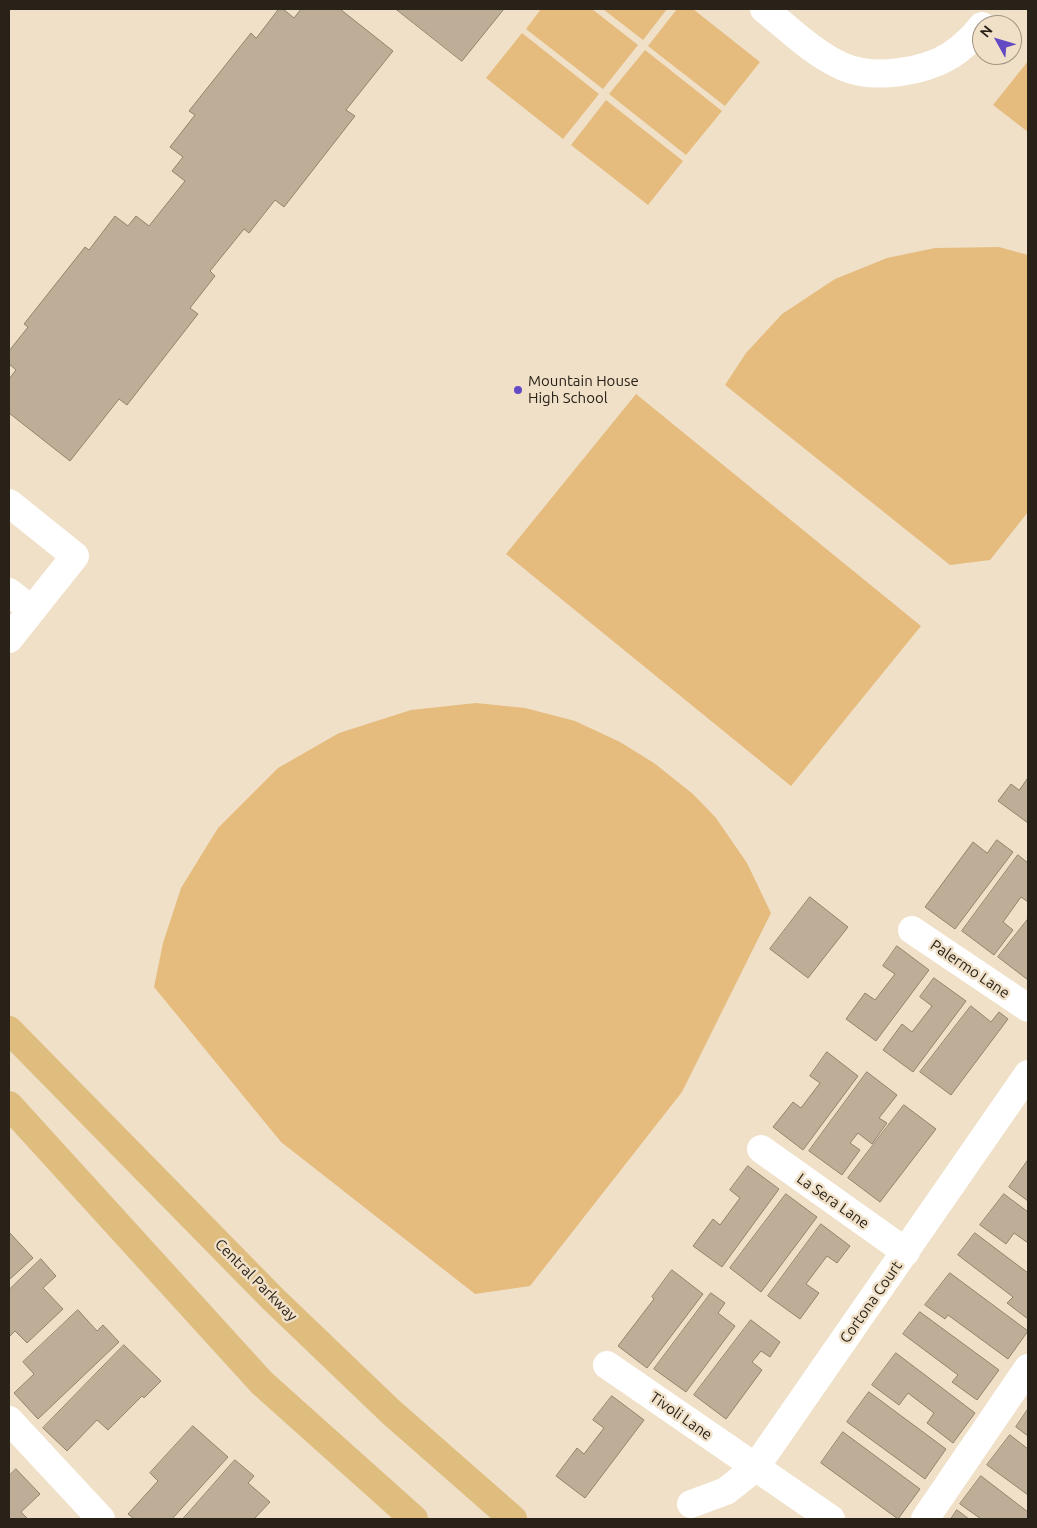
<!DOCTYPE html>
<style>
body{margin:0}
#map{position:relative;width:1037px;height:1528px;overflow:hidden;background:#f0e0c8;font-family:Ubuntu,sans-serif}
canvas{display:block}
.frame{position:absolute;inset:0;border:10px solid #282219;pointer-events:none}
.north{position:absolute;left:972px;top:15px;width:50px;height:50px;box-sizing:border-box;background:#f0e0c8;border:1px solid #a09482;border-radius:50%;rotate:309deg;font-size:14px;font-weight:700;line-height:20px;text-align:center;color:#282219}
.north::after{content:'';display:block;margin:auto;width:18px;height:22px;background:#634ac3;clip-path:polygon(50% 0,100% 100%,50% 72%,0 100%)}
</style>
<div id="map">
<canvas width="1037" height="1528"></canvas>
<div class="frame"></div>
<div class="north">N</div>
</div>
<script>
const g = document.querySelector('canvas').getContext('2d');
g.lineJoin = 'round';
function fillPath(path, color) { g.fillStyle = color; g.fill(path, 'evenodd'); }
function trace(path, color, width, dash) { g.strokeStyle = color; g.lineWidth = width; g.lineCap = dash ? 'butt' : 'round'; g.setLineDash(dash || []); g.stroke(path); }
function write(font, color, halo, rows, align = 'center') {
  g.font = font + ' Ubuntu,sans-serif'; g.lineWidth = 5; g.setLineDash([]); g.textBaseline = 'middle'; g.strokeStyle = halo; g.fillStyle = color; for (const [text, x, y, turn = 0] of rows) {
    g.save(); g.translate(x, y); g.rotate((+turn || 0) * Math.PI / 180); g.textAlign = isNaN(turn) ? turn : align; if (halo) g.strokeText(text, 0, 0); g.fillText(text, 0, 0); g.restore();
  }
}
fillPath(new Path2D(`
 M541,9H592L638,45L603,89L526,29Z
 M603,9H667L643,40Z
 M677,9H693L760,62L725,106L648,46Z
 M522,33L599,94L563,139L486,78Z
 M645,50L722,111L686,155L609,94Z
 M1028,61V132L993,105Z
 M606,100L683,161L648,205L571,145Z
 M999,247L1028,255V512L990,560L950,565L725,385L746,353L782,314L835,279L887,258L935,248Z
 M636,394L921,626L791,786L506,554Z
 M476,703L525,708L575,721L620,742L654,763L693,794L716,818L747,863L771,913L682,1092L530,1286L475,1294L281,1142L154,987L163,943L181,888L218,828L278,768L339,733L411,710Z`), '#e5bc7e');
const building = new Path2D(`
 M279,9H283L294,18L301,9H340L393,51L346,110L355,116L284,207L275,200L249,233L244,229L210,271L215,276L190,308L198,314L127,405L119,399L70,461L9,413V379L16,370L9,364V351L28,327L24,324L85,247L89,250L115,216L128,226L136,216L149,226L185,181L172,171L183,157L170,147L195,115L189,111L251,33L256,38Z
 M396,9H504L462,61Z
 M1028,778V823L998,801L1011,784L1019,790Z
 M997,840L1013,852L955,929L925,907L973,842L987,853Z
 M1018,855L1028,863V902L1021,897L1003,922L1013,930L994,955L962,931Z
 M810,897L848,927L808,978L770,949Z
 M1028,919V980L998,957Z
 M897,946L929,970L876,1041L846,1019L865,993L875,1000L895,974L883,966Z
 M934,978L966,1001L913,1072L883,1050L902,1024L912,1032L932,1006L920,997Z
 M971,1006L991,1022L999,1012L1008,1019L951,1095L920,1072Z
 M827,1052L858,1076L803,1150L773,1127L793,1102L801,1108L820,1083L810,1076Z
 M867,1072L897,1095L879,1118L887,1123L872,1144L858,1133L850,1143L860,1150L842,1175L809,1151Z
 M904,1105L936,1129L880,1202L848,1178Z
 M1028,1160V1201L1009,1187Z
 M748,1166L779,1189L722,1267L693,1246L713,1219L720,1225L740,1198L730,1190Z
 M786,1194L817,1217L761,1292L730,1268Z
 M1004,1194L1028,1212V1243L1014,1233L1006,1244L980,1225Z
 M821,1224L850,1246L837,1263L827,1256L806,1284L819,1293L800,1319L768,1296Z
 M9,1232L33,1258L9,1280Z
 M975,1233L1028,1273V1319L1007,1303L1013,1297L958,1255Z
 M41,1259L56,1276L43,1288L63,1309L27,1343L15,1331L9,1337V1290Z
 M672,1270L703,1294L647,1368L618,1346L654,1299L652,1297Z
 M950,1273L1028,1331L1008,1359L948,1315L945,1319L925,1305Z
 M711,1293L725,1303L718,1313L735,1326L686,1392L654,1369Z
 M78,1310L97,1331L103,1325L119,1342L38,1419L14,1393L34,1374L23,1362Z
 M920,1312L999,1370L977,1400L952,1382L958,1375L903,1334Z
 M751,1320L780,1342L770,1357L761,1351L752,1362L762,1370L726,1419L694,1395Z
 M124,1345L161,1381L144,1398L142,1396L108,1430L97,1420L67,1451L43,1428Z
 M896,1353L975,1413L953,1443L927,1423L934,1413L908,1393L899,1405L872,1385Z
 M869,1392L946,1449L925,1479L847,1422Z
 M612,1396L644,1420L585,1498L556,1476L577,1448L584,1454L604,1428L593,1420Z
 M1028,1409V1436L1016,1427Z
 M193,1426L228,1457L172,1519H134L128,1514L158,1481L150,1473Z
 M843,1432L920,1489L898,1519L821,1463Z
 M1010,1435L1028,1449V1495L987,1465Z
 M235,1460L254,1476L248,1483L270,1502L254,1519H183Z
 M16,1469L40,1494L21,1512L28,1519H9V1476Z
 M981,1476L1028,1512V1519H981L960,1504Z
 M957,1510L969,1519H951Z`);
fillPath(building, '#beae97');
trace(building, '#91836d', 1);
trace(new Path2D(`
 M764,9C788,28 815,55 844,67C874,80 924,72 951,55C963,47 973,38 982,26
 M9,503L75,556L9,639
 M9,592L32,610
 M912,930L1028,1008
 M761,1149L906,1252
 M607,1365L831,1519
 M9,1420L101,1519
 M691,1504L726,1491L755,1468L1028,1074
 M925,1519L1028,1368`), '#fff', 28);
trace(new Path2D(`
 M9,1030L273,1299L391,1412L513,1519
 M9,1105L262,1383L414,1519`), '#dfbd7f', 28);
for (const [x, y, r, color] of [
 [518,390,5,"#634ac3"]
]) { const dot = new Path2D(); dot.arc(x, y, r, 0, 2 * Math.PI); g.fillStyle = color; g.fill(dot); trace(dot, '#f0e0c8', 2); }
write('15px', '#282219', '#f0e0c8', [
 ["Mountain House",528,381],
 ["High School",528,398]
], 'left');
write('15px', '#282219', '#f0e0c8', [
 ["Palermo Lane",970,969,34],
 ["La Sera Lane",833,1201,35],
 ["Central Parkway",256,1280,45],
 ["Cortona Court",871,1302,-55],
 ["Tivoli Lane",681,1416,35]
]);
</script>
